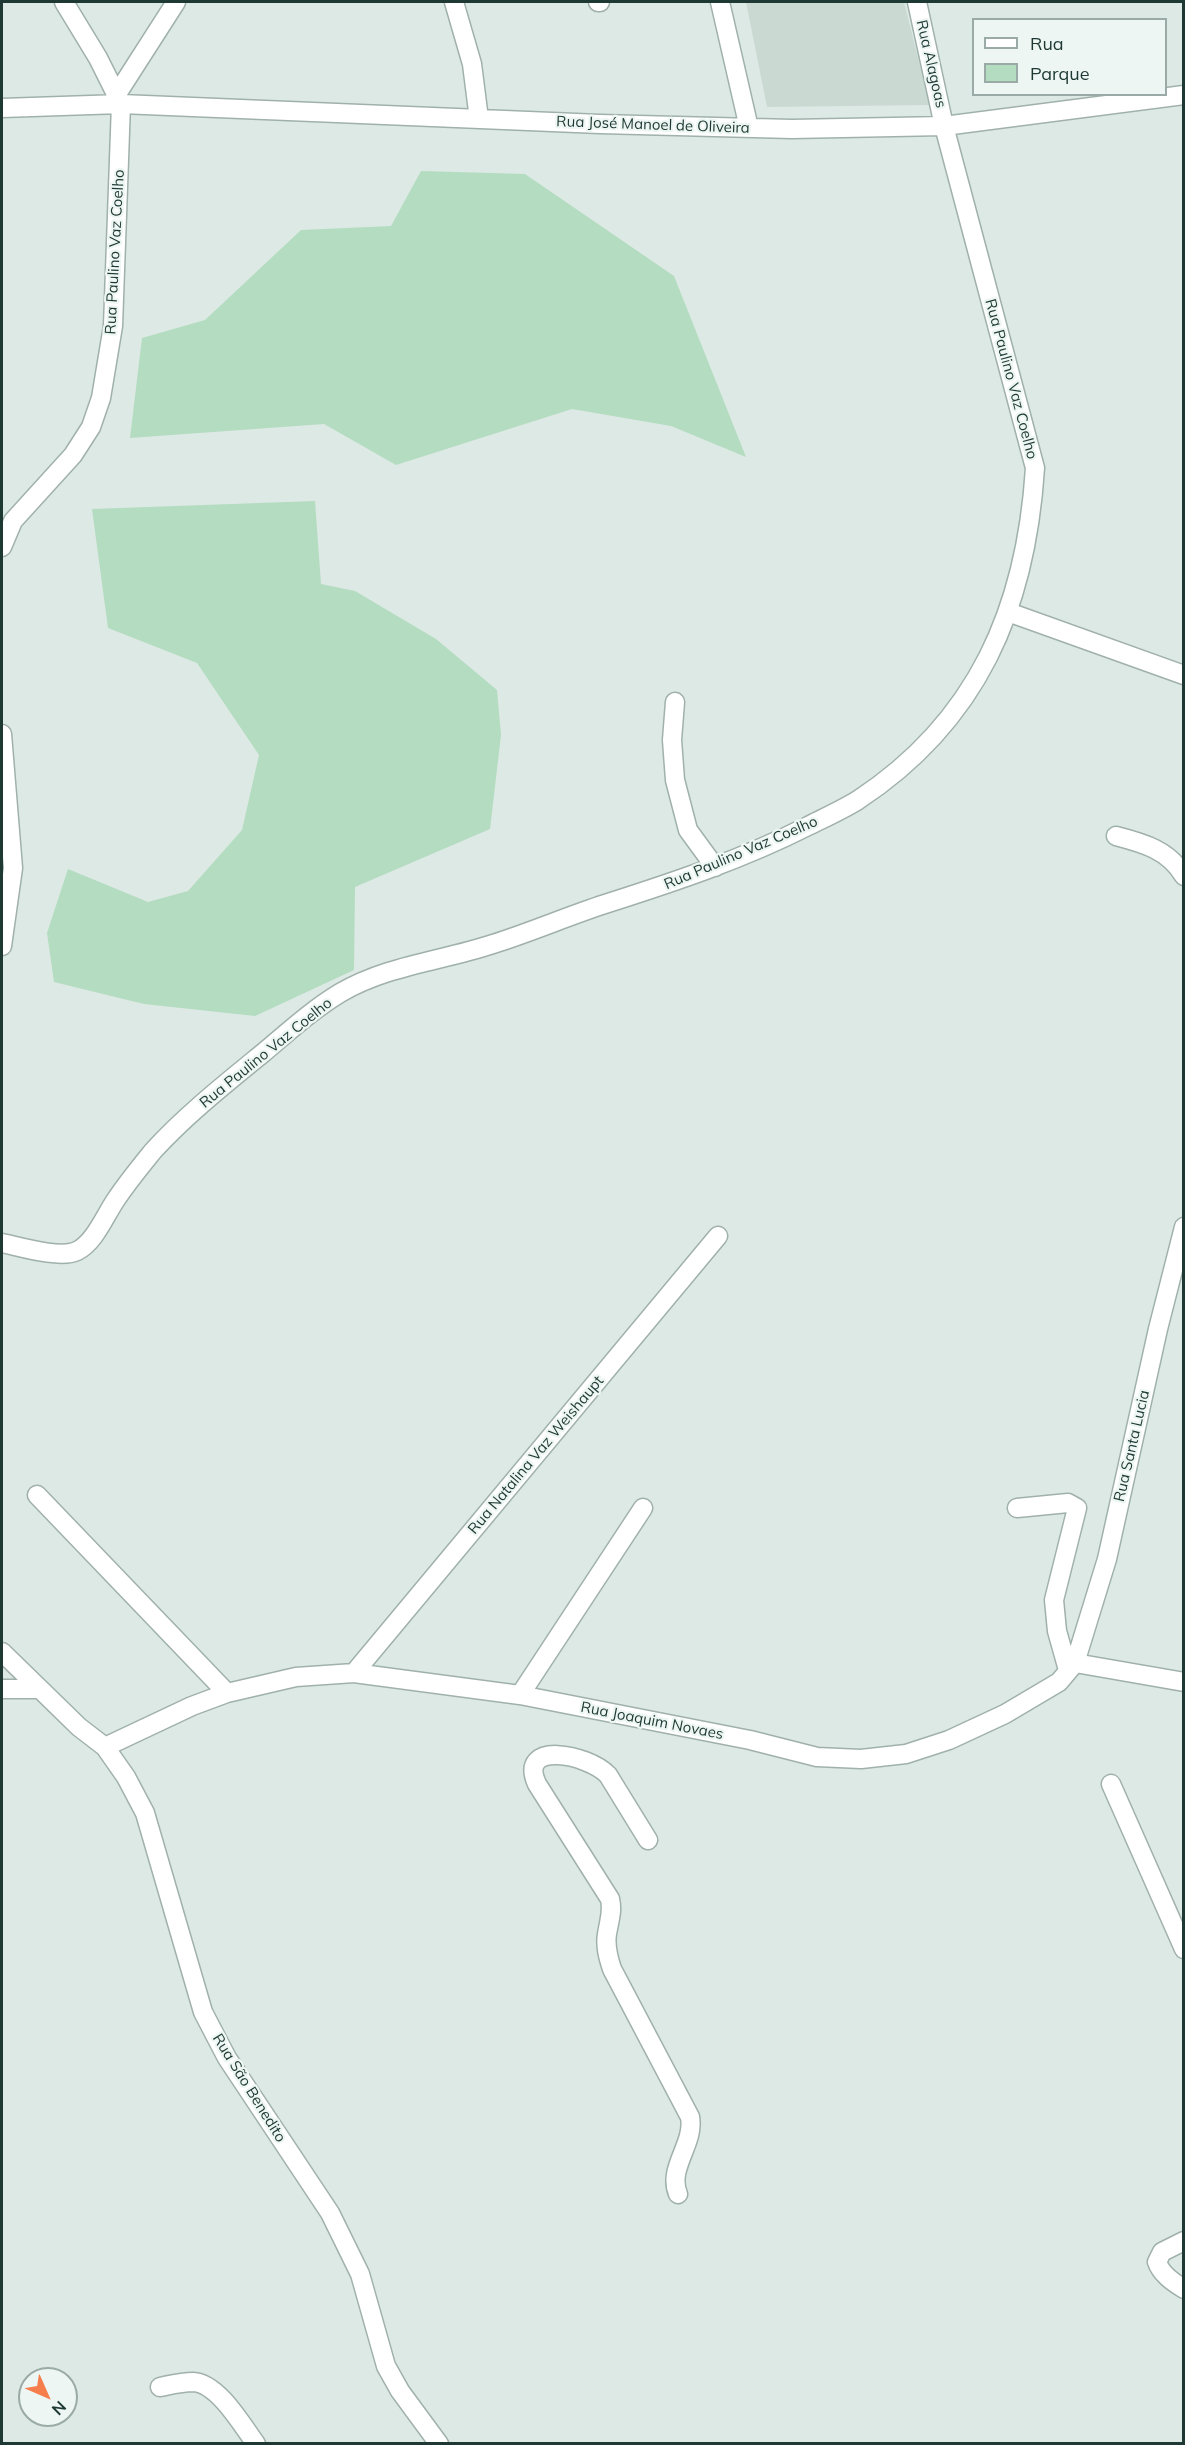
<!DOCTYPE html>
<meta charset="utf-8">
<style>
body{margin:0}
#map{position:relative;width:1185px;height:2445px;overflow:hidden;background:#dde9e4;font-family:Mulish,sans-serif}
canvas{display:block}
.frame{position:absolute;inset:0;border:3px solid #1e3933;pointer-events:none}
.legend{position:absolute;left:972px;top:18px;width:195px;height:78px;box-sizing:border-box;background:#edf6f2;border:2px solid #9aaaa6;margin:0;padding:8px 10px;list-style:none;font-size:18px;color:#1e3933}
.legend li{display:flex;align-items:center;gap:12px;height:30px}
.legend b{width:30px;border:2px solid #9aaaa6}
.north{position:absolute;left:18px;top:2367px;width:60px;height:60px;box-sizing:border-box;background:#edf6f2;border:2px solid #9aaaa6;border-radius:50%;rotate:135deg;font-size:16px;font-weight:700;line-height:24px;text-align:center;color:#1e3933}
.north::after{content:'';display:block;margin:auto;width:21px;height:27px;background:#f67e4d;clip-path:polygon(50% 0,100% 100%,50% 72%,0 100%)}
</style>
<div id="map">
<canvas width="1185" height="2445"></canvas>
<div class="frame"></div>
<ul class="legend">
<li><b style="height:8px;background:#fff"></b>Rua</li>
<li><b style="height:16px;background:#b4dcc1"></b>Parque</li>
</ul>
<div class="north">N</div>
</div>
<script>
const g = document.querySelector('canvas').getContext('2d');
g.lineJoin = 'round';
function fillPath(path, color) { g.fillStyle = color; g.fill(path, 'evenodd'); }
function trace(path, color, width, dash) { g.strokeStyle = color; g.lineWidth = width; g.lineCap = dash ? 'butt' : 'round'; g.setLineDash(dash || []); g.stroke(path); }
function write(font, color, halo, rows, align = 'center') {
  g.font = font + ' Mulish,sans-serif'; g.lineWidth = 4.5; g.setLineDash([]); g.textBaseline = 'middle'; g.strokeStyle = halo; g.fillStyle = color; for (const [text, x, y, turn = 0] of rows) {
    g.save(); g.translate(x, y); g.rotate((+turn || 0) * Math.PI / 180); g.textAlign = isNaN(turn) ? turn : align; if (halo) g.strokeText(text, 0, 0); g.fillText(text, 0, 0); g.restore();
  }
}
fillPath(new Path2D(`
 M746,2H904L930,105L767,107Z`), '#cbd9d3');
fillPath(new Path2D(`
 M421,171L525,174L674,276L746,457L671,426L572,409L396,465L324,424L130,438L142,338L205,320L301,230L391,226Z
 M315,501L321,584L355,591L436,639L497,690L501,735L490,829L355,887L354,970L255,1016L144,1004L54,982L47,933L68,869L148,902L188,891L242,830L259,755L197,663L108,628L92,509Z`), '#b4dcc1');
const minor = new Path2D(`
 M454,2L472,64L479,119
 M598,2H600
 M720,2L749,128
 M117,94L176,2
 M2,108L121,104L600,124L792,129L944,126L1184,95
 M2,547L13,521L73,455L91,427L101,398L113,326L121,104L98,58L64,2
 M1008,612L1184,675
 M675,702L672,740L675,780L688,830L715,867
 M2,734L13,868L2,946
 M1116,836C1143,843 1169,850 1184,876
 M2,1243C21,1247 60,1259 77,1251C94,1243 105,1216 115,1201C126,1184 140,1167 153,1151C186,1115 225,1084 263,1053C288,1032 312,1010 340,993C388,965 442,961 493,944C531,932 568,916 605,904C674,882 743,859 808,826C824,818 842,810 858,800C978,721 1026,608 1035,468L944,126L917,2
 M37,1495L227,1693
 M1017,1508L1068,1503L1077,1508L1054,1600L1057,1631L1068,1670
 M2,1652L79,1727L105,1747L126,1777L145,1813L203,2012L227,2058L330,2213L360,2274L386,2366L400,2391L439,2444
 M1075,1663L1107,1559L1158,1329L1184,1227
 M354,1673L718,1236
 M2,1689H40
 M520,1695L643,1508
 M105,1747L192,1706L227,1693L296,1677L354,1673L520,1695L750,1740L817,1757L861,1759L906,1754L949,1740L1005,1714L1059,1682L1075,1663L1184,1682
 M1111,1784L1184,1949
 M648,1840L608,1775C588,1754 517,1740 537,1784L610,1899C613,1912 609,1921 607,1934C605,1946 608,1957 612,1969L690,2117C695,2144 667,2168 678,2194
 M1184,2241L1162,2252L1157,2262C1161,2274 1173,2282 1184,2289
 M160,2387C170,2385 182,2382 193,2382C218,2383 242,2425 256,2444`);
trace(minor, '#a0b1ab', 21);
trace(minor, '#fff', 18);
write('15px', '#1e3933', '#edf6f2', [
 ["Rua Alagoas",931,64,77],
 ["Rua José Manoel de Oliveira",653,125,2],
 ["Rua Paulino Vaz Coelho",115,252,-87],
 ["Rua Paulino Vaz Coelho",1011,379,75],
 ["Rua Paulino Vaz Coelho",741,853,-23],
 ["Rua Paulino Vaz Coelho",266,1053,-39],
 ["Rua Santa Lucia",1132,1446,-77],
 ["Rua Natalina Vaz Weishaupt",536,1455,-50],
 ["Rua Joaquim Novaes",652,1721,11],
 ["Rua São Benedito",249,2088,58]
]);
</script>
